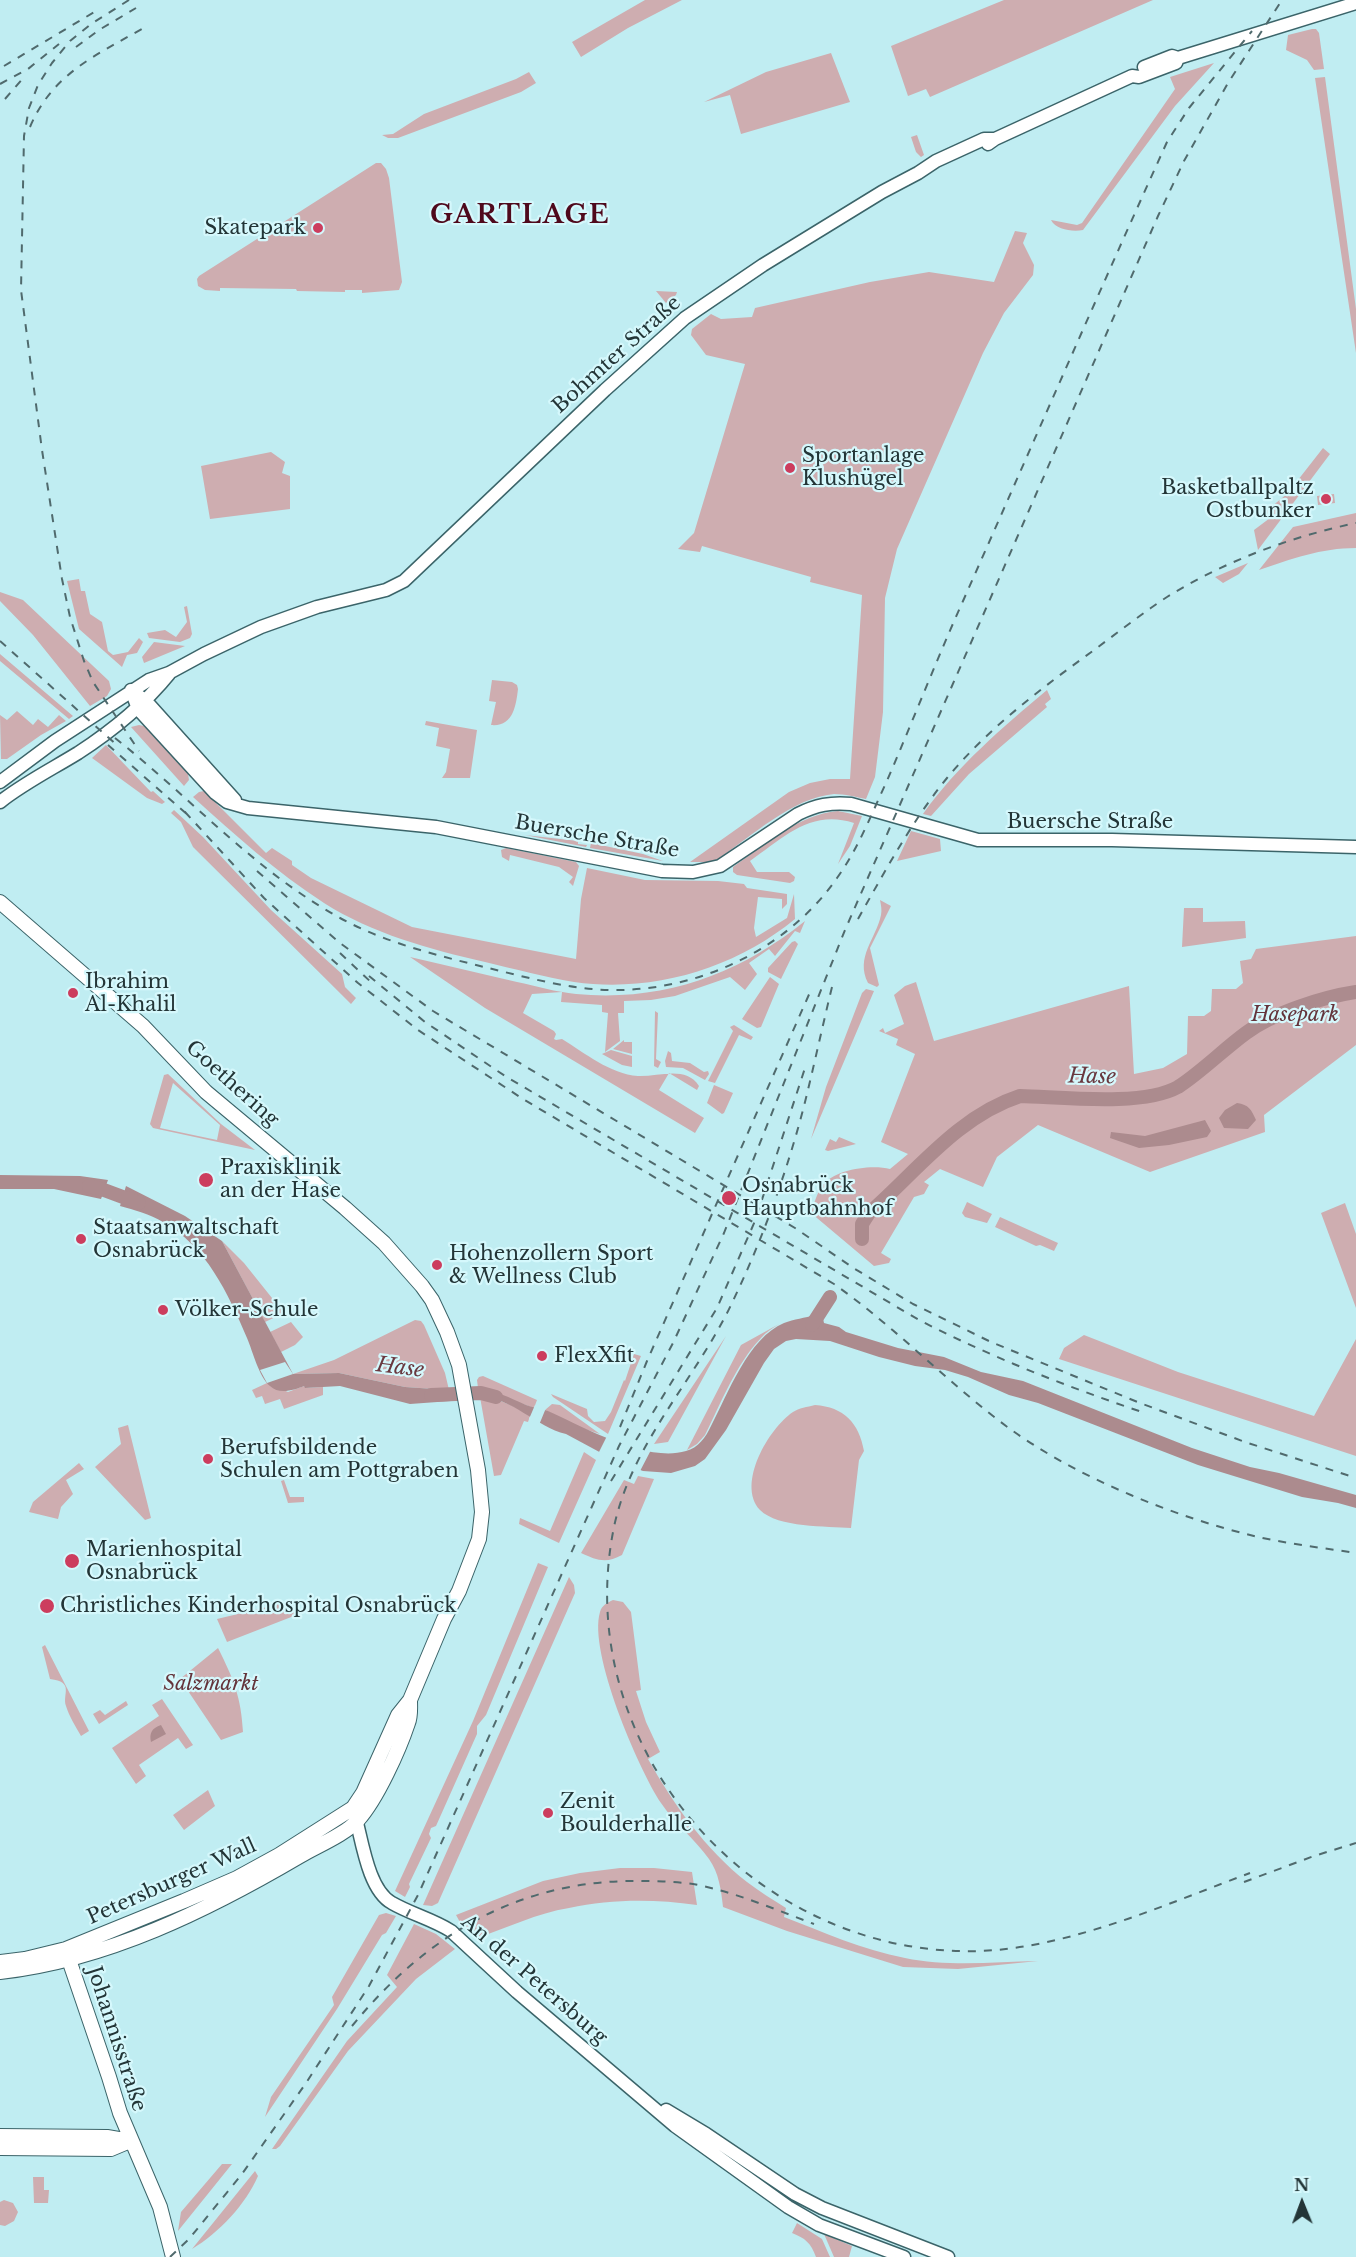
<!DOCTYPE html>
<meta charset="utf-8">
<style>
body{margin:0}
#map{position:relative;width:1356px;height:2257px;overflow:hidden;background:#c0edf2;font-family:"Libre Baskerville",serif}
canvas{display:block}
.north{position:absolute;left:1272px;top:2173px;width:60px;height:60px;-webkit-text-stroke:4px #d5f8fc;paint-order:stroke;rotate:359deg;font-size:16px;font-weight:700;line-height:24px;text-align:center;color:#233537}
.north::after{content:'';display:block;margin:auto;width:21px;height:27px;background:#233537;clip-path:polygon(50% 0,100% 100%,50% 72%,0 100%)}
</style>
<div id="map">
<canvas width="1356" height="2257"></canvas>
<div class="north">N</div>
</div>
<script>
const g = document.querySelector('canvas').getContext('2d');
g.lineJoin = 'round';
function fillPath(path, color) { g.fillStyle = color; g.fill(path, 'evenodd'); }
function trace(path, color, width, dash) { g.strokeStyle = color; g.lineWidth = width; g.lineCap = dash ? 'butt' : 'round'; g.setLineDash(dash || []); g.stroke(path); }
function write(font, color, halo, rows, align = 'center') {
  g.font = font + ' "Libre Baskerville",serif'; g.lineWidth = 4.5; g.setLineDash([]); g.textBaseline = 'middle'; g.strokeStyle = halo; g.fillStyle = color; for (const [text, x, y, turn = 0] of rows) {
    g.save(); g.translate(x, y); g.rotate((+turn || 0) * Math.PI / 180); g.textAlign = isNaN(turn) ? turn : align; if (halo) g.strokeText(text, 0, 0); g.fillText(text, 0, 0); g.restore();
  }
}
fillPath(new Path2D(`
 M645,0H682L628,28L581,57L572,42Z
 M1004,0H1153L930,97L926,89L908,96L891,46Z
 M1312,29H1316L1319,33L1324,69L1314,70L1307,60L1286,50L1288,35Z
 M831,53L850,102L741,134L730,95L704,102L766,72Z
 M1214,63L1175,106L1083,230C1073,232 1056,230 1051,220L1077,225L1082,223L1175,89L1170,77Z
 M529,72L536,83L521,92L398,138H388L382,135L393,134L424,114L516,79Z
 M1325,77L1356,309V353L1315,78Z
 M917,135L924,155L921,157L916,152L911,137Z
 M376,163H381L386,169L389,178L402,282L399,290L362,293V290H345V292L297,291L296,289L220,288V291L205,290L198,286L197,279L199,276Z
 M1015,231L1027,233L1023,243L1034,265L1033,275L1004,313L983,353L897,549L885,598L883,712L875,777L866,799C856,797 845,794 834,794C792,798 752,836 718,859L709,862H690L789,792L810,783L830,779H850L862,595L810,582L811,577L702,546L700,552L678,549L694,533L745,364L706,355L691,335L692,329L711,314L721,319L752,317L755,308L870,282L929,272L994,282Z
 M656,291L677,292L676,295L666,303Z
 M1323,448L1330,454L1258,550L1254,530L1270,518L1266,511L1287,494Z
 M271,452L285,462L282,473L290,476V509L210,519L201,466Z
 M1334,494L1335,503L1318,505L1317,496Z
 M1356,513V548C1321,548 1291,559 1259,570L1293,527Z
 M1248,563L1239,574L1223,583L1215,577Z
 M79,579L81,591H85L90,614L102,622L108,651L113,655L128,652L139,638L143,642L137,653L127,655L122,667L79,629L67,581Z
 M0,592L23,600L109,681L111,689L107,696L90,706L33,635L0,601Z
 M187,606L192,634L190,638L180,642L149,638L147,633L165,630L176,637L187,622L184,607Z
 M154,642L185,646L144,663L142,657Z
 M0,654L73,716L69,719L0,661Z
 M492,680L512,682L517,685L518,689C516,706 513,727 491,725L496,702L489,701Z
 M1047,690L1051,699L1045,704L1047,707L969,774L931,816L923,814C957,766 1003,727 1047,690Z
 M17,711L33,725L38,719L48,727L59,715L66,721L41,735L7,759H1L0,715L7,720Z
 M426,721L477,730L470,778H442L446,772L450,749L436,746L439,728L425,725Z
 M139,725L144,726L188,774L189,780L184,786L131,727Z
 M106,745L151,792L153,791L165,802L162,804L147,798L92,758Z
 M204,791L266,853L272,848L292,861V865L311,878L412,927L576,959L581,899L587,868L645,880L718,881L744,884L747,888L787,894V904L782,909V899L758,897L754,928L756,937L787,918L794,894L795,919C734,969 653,993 574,982C544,977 515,969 485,962C429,949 373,934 324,903C276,872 235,835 193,797L199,792Z
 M174,810L203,837L271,910L342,974L345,987L356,998L351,1004L193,847L181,822L171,813Z
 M838,811L862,816L850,846L838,864L854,823C811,809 784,837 750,861L757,872H789L795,877L794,881L790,883L737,875L733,872V867C766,844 797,815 838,811Z
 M911,831L940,839L941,851L897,861Z
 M525,835L578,841V844L587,845L586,847Z
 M591,843L643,854L663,861L590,848Z
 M506,848L576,862L579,866L573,886L569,882L573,877L559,867L510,855L509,861L502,857L501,850Z
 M880,900L891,906L870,948L879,985L877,987L868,983C855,957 876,939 881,915C882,910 881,905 880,900Z
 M1184,908H1203V922L1245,921L1246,938L1182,947Z
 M805,921L800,933L795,931L775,956L769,949L749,963L757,974L745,990L730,977L675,996L651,1000L624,1001V1013H618L620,1041L605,1052L608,1013L602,1012V1005L561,1002L562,992L532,994L523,1013L554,1031L556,1034L554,1039L556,1040L562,1039C585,1053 610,1074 638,1076C658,1077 686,1065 699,1086L697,1090L669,1073L659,1090L704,1118L695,1133L485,1008L410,957C446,965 481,974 517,982C536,986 556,992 576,994C663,1002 738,975 805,921Z
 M1356,936V1045L1264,1115L1265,1132L1150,1172L1038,1125L997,1157L983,1187L940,1169L924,1182L929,1185L924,1194L914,1197L881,1253L891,1259L889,1263L874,1266L811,1213C814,1204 817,1193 822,1186C834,1169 872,1164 890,1169L908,1154L881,1142L915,1054L896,1045L898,1039L879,1031L883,1028L885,1033L904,1024L894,995L905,986L916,982L934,1041L1129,986L1134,1074L1163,1068L1187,1054L1188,1016H1204L1211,1011L1212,989H1236L1243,983L1240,961L1251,959L1256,949Z
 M795,941L798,944L781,979L768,972V968L792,942Z
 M770,977L779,984L761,1027L757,1028L742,1019Z
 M866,989L874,991L811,1139L826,1087L862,993Z
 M655,1011L658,1013L656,1059L661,1062L658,1068L654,1066Z
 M734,1025L753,1037L751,1040L739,1035L715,1083L708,1081L733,1031L730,1027Z
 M624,1040V1042H632V1054L613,1049Z
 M611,1050L632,1056V1067L622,1065L602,1054Z
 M668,1051L671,1053L672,1061L690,1063L704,1072L708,1071L709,1074L705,1080L683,1068L666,1067L665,1061Z
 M168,1074L221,1124L255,1150L153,1128L150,1124L164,1075ZM173,1083L220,1125L217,1140L160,1128Z
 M714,1085L733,1093L724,1113L722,1114L707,1103Z
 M839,1137L856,1144L828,1151L825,1150L830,1139L836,1142Z
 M967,1202L992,1214L987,1223L965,1217L962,1213Z
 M1345,1203L1356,1234V1308L1321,1213Z
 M1000,1217L1058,1243L1054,1251L1040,1245L1036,1246L995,1227Z
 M222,1241L244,1263L284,1313L265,1322Z
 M415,1320L421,1321L424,1325L445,1373L449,1390L405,1387L339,1373L293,1374L334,1360Z
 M291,1322L303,1337L295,1345L281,1352L270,1332Z
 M779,1324C773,1328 766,1332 761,1338C736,1364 721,1403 705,1435L697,1444L687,1450L741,1345Z
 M1084,1335L1178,1372L1314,1416L1356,1339V1456L1059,1359L1064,1348Z
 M726,1336L668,1442L654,1444Z
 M634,1354L641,1356L608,1434L553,1397L551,1394L587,1409L588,1416L594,1422L605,1421L611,1412L624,1380L625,1381Z
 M483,1376L537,1400L534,1408L478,1388L477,1380L479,1377Z
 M267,1383L288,1392L304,1386L306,1388L323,1387V1395L284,1409L280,1399L265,1404L262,1396L256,1398L252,1390Z
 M480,1397C495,1397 518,1407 530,1416L528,1422L524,1421L501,1475L494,1476Z
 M552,1404L560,1405L600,1434L578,1427L545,1410Z
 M815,1405C844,1407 859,1423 864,1451L859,1460L851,1528C827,1526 778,1528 760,1510C736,1484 769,1428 793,1412C799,1408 807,1407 815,1405Z
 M128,1425L151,1518L145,1520L95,1467L121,1444L118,1428Z
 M584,1452L596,1460L559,1543L519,1524L520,1518L550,1531Z
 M79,1463L84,1469L66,1480L73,1494L61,1507L58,1519L29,1512L33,1502Z
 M638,1476L654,1479L622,1555C606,1564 596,1560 581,1553L624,1480L634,1484Z
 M284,1480L290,1497H304V1502L288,1503L281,1481Z
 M538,1563L548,1567L486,1715L477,1726V1734L436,1826L431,1828L429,1834L431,1838L409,1884L410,1887L405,1897L395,1891L473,1721Z
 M569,1577L574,1585L575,1593L438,1903L432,1906L423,1905Z
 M613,1600L623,1602L631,1612L641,1690L636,1691L646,1722L660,1752L648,1759C674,1805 705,1849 747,1882C759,1891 773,1900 786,1908L784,1917C823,1932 863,1950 905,1958C948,1967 994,1962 1038,1961L958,1969L903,1967L787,1931L723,1907C721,1890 719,1873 709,1859C695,1839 674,1823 661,1803C638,1768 588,1652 600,1612C602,1605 607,1603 613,1600Z
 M292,1601L299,1614L227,1642L217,1619Z
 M45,1645L89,1731L81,1736C76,1727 69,1716 66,1706C62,1694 75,1682 50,1679L42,1647Z
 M218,1648C234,1680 241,1697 243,1732L221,1740L180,1679Z
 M162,1699L193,1745L186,1749L178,1738L139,1765L146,1776L136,1784L112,1748L159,1716L152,1705Z
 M126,1701L128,1705L99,1724L93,1714L100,1710L105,1715Z
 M208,1790L215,1806L184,1830L173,1815Z
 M620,1868H654L692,1872L697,1905C654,1899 611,1899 569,1908C537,1913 507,1928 477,1938L461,1924L456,1915L543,1881L580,1873Z
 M386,1913L396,1916L386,1933L382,1935L337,2009L265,2117L271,2097L334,2005L332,1997L379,1915Z
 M414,1924L436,1934L455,1949L416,1979L348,2051L280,2146L276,2149H272L347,2041L397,1987L387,1975Z
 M222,2164H232L178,2231L181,2212Z
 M255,2171L258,2176C246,2204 219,2233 192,2249Z
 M33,2177H44V2190H49L48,2203H34Z
 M4,2200L13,2203L18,2212L14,2221L5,2226L0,2225V2202Z
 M797,2223L822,2239L830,2257H816C811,2243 805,2238 792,2233Z
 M824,2234L852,2246L849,2257H834Z`), '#ceadb0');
fillPath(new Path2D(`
 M1237,1103C1249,1105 1251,1109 1256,1120L1248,1129L1224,1128L1219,1118L1225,1110Z
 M1205,1120L1211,1131L1207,1137L1169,1145L1139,1148L1110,1138L1111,1132L1145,1136Z
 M0,1175L80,1176L108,1180L101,1199L54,1189H0Z
 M126,1186L185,1216L222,1241L293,1374L339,1373L405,1387L449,1390L451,1401L410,1404L340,1386L305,1388L304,1386C294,1390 279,1395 270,1386C259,1377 253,1352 247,1338C228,1293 206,1246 163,1222C150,1214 134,1210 120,1206Z
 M818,1312L822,1314L824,1323L839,1327L846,1332L898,1348L944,1357L981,1372L1023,1381L1192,1448L1250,1467L1279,1473L1356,1495V1508L1338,1503L1302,1497L1198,1465L1038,1403L1009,1395L968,1377L945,1370L915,1366L879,1357L830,1341L796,1339L786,1341L774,1349L764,1363L726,1430L705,1459L695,1466L671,1473L643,1471L618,1462L566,1434C536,1427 512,1397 480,1397L478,1388C495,1390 510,1398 526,1405C533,1408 541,1408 548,1411C584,1427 646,1463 686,1451C698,1448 706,1437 711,1426C728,1394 748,1338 784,1323C794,1319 805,1318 815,1315Z
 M161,1725L166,1734L151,1742C149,1733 152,1728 161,1725Z`), '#ac8b8e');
fillPath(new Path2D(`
 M285,1362L293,1374L267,1383L260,1370Z
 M535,1405L546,1408L539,1425L529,1419Z
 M608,1434L651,1450L639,1473L598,1454Z`), '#c0edf2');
trace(new Path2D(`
 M89,1186L104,1190L139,1203
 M862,1239V1224L869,1213C916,1172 958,1116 1020,1096C1061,1097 1142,1107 1178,1087C1200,1073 1224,1049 1246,1033C1273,1013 1323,997 1356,992
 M812,1325L830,1297
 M431,1395L481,1393L496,1397`), '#ac8b8e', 14);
const secondary = new Path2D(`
 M1144,67L1172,56L1178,58L1356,3
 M988,144L995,139L1132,76L1139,77L1176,63L1178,58
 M131,690L138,709L215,793L227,802L248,808L436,827L662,871L693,872L720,866L798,814C816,805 831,802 851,804L978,840H1112L1356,847
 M139,696L146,701L235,800
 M0,782L55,741L149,680L169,673L204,654L261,627L317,607L386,590L404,581L605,390L685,318L763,265L882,192L918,173L936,161L984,139H995
 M0,802C24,783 52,769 78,753C112,731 143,706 169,674
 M355,1815C362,1840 368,1890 392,1903C411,1914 432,1919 451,1931L517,1992L675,2126L788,2207L819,2225L904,2257
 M666,2110L706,2134L795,2194L822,2208L948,2257`);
const primary = new Path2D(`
 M0,902L143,1026L206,1092L345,1208L384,1243L422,1286L432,1300L447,1332L459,1365L478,1470L482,1512L479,1539L459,1591L444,1619L410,1700L398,1715L363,1793L353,1808L279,1855L237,1878L184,1901L66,1949L25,1959L0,1962
 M66,1951L109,2077L120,2113L160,2207L173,2257
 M0,1972C107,1960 208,1910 300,1856C317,1846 346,1834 358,1820C377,1799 399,1750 408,1723C411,1716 410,1708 410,1700
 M0,2136L107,2137L130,2141
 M0,2148L111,2149L130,2141`);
trace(secondary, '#3b6469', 15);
trace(primary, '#3b6469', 16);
trace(secondary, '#fff', 12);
trace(primary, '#fff', 14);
trace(new Path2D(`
 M129,0L91,24L70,41L52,63L38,85L29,108L24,136L21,290L42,450L62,579L70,617L84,661L93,682L139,751
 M76,47L99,30L136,8
 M4,66L96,11
 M0,84L28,69L59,44
 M5,99L25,76
 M30,127C53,72 99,54 147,26
 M0,641L119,747
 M115,738C191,798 255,871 340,918C384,942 432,954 480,966C522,976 566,989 609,990C697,992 787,950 837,878C858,849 871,815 886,783C912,723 936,661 963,601C1031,448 1098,294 1167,142L1189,108L1252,31
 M108,745L189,816
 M185,812L264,898L358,983L418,1030L523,1099L834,1284C895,1327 946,1381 1006,1426C1075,1477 1174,1517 1258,1537C1290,1544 1323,1548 1356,1553
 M257,871L340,943L433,1011L795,1228L855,1269L913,1304L991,1342L1140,1403L1245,1442L1356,1478
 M858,919C885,871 912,821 947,778C986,731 1034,694 1083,658C1111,638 1138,616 1167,597C1225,561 1290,537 1356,523
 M340,953L373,984
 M369,976L425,1022L505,1076L919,1320C991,1357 1065,1386 1142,1412
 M832,987C823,1024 815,1061 806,1098C789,1167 762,1241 731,1305C694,1382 629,1446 613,1532C571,1754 760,1959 981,1951C1072,1947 1166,1904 1250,1873
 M620,1427L647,1361L811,990
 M611,1481L717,1308L755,1221L805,1068
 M1244,1882L1314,1856L1356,1843
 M352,2026C424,1938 513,1883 629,1881C650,1881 672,1881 693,1884C735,1892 774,1909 814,1924
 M170,2257L189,2239L242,2174L306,2083L369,1986L418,1895L619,1446L673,1343L724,1233L845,930L1158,216L1184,161L1228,83L1282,0`), '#506a6d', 2, [8, 8]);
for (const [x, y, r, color] of [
 [318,228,6,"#cc3d5e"],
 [790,468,6,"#cc3d5e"],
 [1326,499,6,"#cc3d5e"],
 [73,993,6,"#cc3d5e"],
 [206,1180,8,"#cc3d5e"],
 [729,1198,8,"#cc3d5e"],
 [81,1239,6,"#cc3d5e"],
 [437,1265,6,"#cc3d5e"],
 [163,1310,6,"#cc3d5e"],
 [542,1356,6,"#cc3d5e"],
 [208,1459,6,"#cc3d5e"],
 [72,1561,8,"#cc3d5e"],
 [47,1606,8,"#cc3d5e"],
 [548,1813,6,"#cc3d5e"]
]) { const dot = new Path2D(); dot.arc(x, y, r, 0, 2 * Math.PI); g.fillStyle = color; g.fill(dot); trace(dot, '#d5f8fc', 2); }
write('20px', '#233537', '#d5f8fc', [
 ["Skatepark",306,228,"right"],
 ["Sportanlage",802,456],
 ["Klushügel",802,479],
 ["Basketballpaltz",1314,488,"right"],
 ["Ostbunker",1314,511,"right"],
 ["Ibrahim",85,982],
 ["Al-Khalil",85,1005],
 ["Praxisklinik",220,1168],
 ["an der Hase",220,1191],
 ["Osnabrück",742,1186],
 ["Hauptbahnhof",742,1209],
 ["Staatsanwaltschaft",93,1228],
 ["Osnabrück",93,1251],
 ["Hohenzollern Sport",449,1254],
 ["& Wellness Club",449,1277],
 ["Völker-Schule",175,1310],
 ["FlexXfit",554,1356],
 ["Berufsbildende",220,1448],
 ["Schulen am Pottgraben",220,1471],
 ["Marienhospital",86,1550],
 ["Osnabrück",86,1573],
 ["Christliches Kinderhospital Osnabrück",60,1606],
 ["Zenit",560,1802],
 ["Boulderhalle",560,1825]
], 'left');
write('20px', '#233537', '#d5f8fc', [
 ["Bohmter Straße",617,355,-42],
 ["Buersche Straße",1090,822],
 ["Buersche Straße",597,837,10],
 ["Goethering",232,1084,42],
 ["Petersburger Wall",172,1882,-24],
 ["An der Petersburg",534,1980,41],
 ["Johannisstraße",116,2039,72]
]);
write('italic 20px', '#64343b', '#d5f8fc', [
 ["Hasepark",1295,1015],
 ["Salzmarkt",211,1684]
]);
write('italic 21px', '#69383f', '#d5f8fc', [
 ["Hase",1092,1077,1],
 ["Hase",400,1368,7]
]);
g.letterSpacing = '1.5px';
write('bold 26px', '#4f091c', '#d5f8fc', [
 ["GARTLAGE",520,216]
]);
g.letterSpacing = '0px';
</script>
